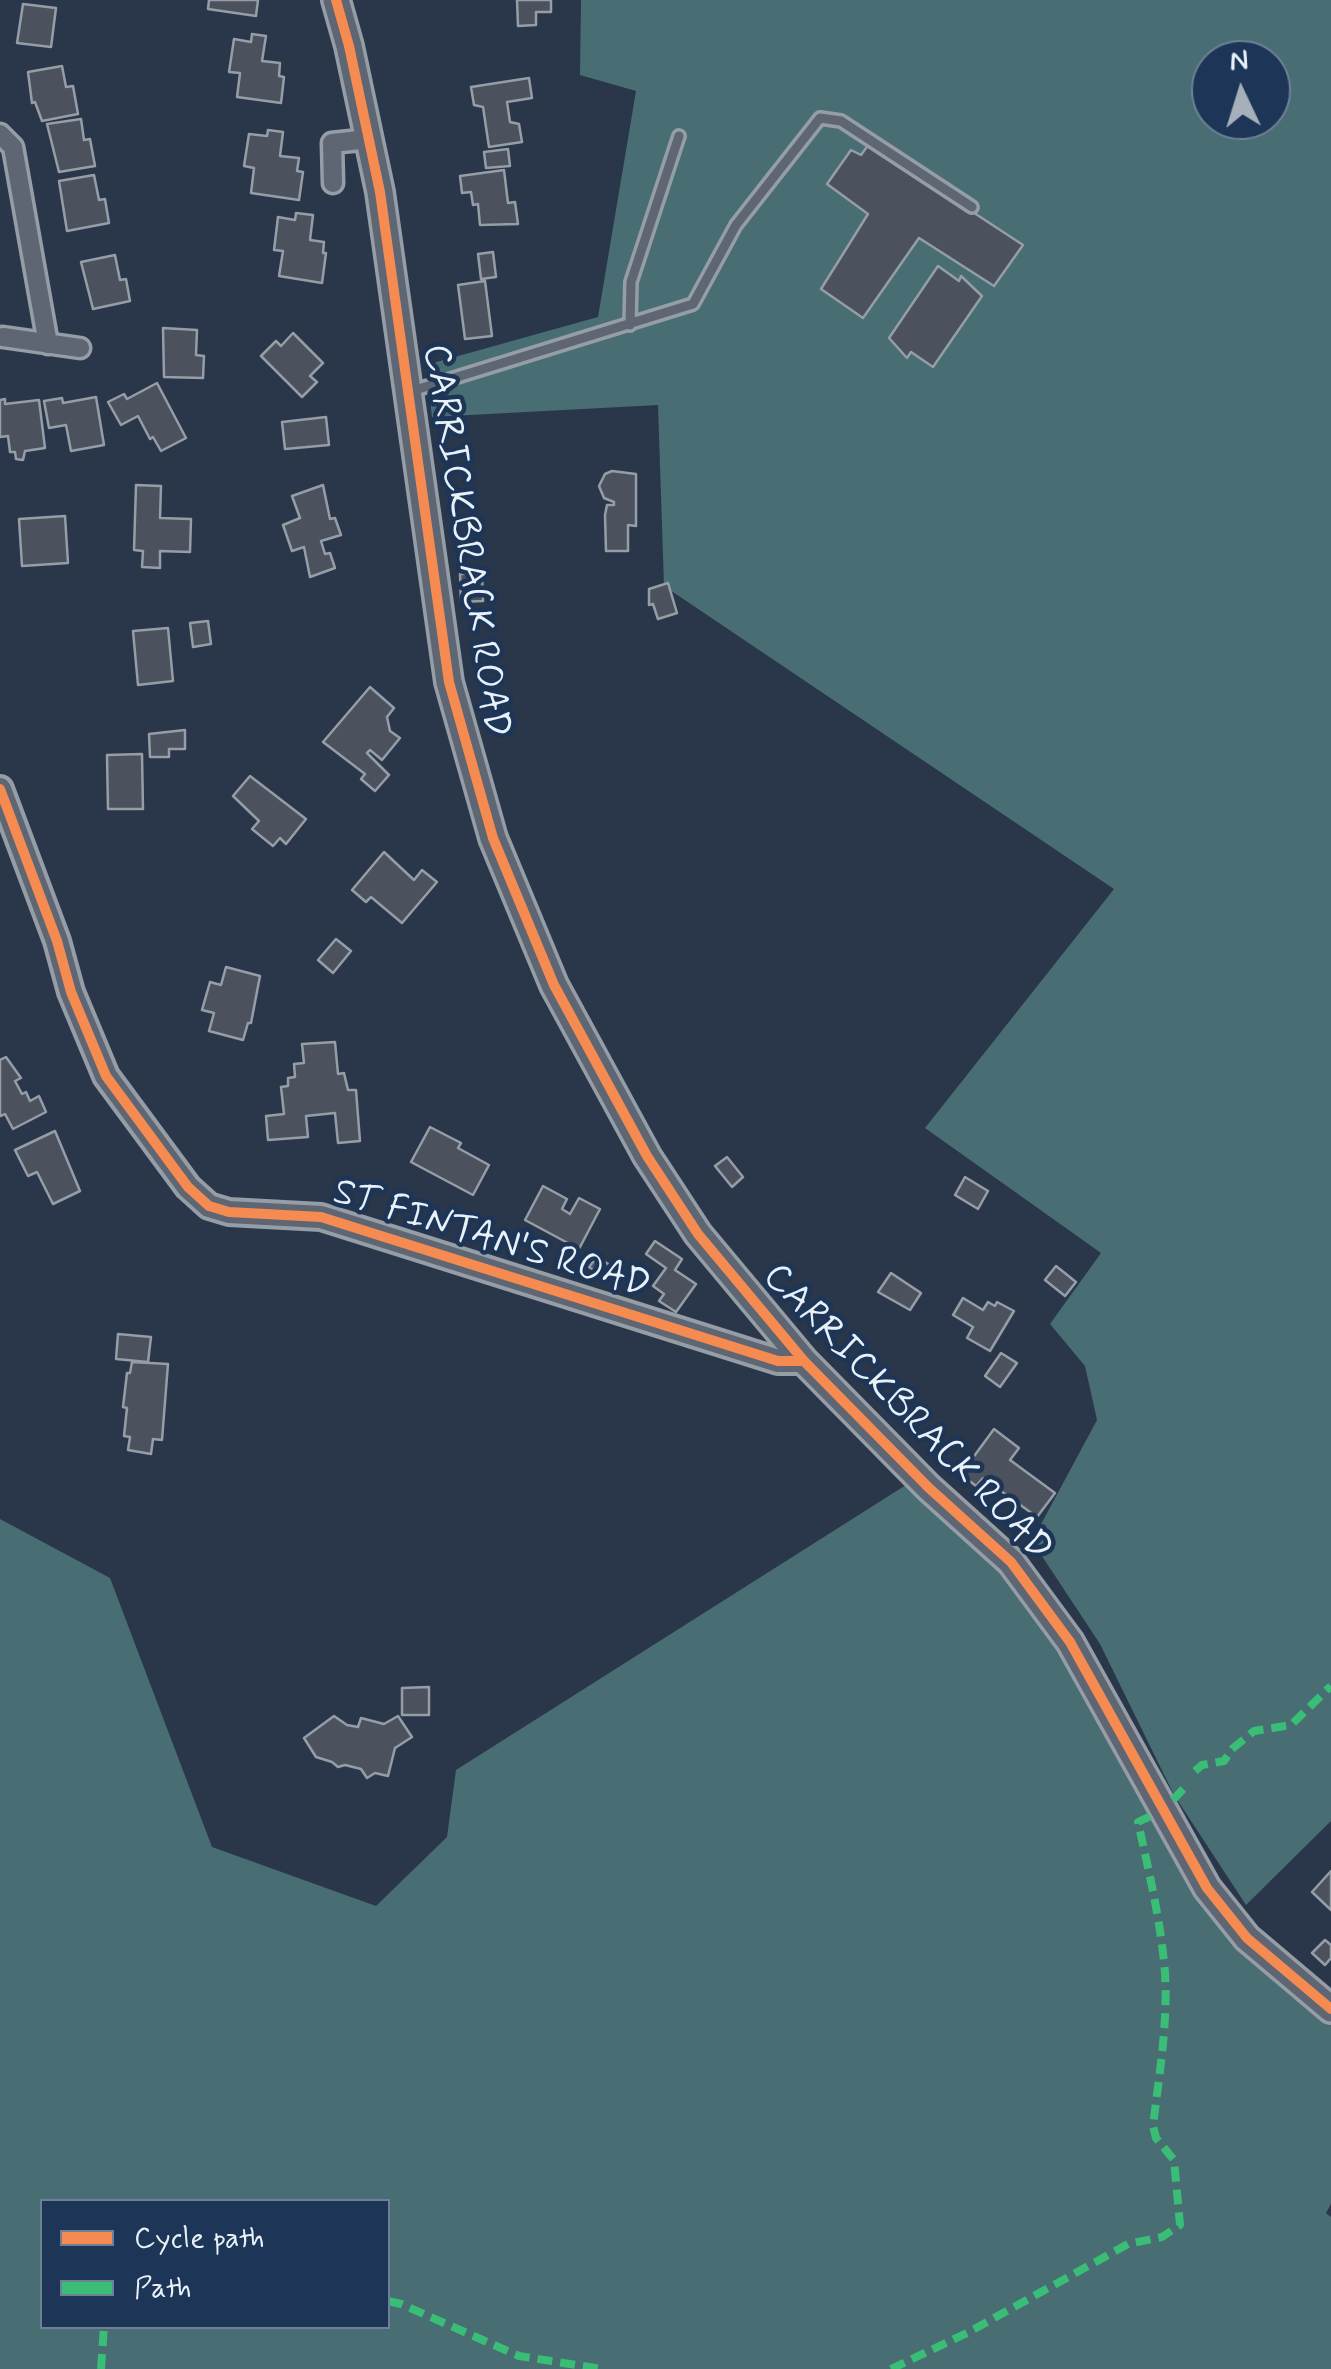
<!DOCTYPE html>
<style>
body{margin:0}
#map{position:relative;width:1331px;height:2369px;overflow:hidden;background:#2a374a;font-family:Mynerve,sans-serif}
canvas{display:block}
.legend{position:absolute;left:40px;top:2199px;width:350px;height:130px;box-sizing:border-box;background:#1d3557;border:2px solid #6e8097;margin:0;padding:12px 18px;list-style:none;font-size:30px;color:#e8f1f8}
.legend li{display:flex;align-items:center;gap:20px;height:50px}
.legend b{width:50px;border:2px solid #6e8097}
.north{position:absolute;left:1191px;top:40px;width:100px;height:100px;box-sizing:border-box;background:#1d3557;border:2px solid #6e8097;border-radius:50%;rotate:356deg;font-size:28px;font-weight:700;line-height:40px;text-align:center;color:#e8f1f8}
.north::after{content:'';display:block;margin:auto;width:35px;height:45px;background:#a6b0bb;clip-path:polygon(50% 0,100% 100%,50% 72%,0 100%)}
</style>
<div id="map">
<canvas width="1331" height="2369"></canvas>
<ul class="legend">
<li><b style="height:12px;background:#f68b52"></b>Cycle path</li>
<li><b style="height:12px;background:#3abd76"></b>Path</li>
</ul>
<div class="north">N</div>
</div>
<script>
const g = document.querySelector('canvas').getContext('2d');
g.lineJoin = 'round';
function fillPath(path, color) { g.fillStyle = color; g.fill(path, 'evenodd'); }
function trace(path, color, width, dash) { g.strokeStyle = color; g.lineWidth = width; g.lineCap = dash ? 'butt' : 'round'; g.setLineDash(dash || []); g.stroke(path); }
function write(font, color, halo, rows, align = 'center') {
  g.font = font + ' Mynerve,sans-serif'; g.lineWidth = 9; g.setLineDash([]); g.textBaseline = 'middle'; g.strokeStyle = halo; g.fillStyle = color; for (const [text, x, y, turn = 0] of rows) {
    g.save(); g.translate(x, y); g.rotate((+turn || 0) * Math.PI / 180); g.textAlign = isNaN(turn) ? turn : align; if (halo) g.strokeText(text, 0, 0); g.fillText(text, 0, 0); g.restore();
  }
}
fillPath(new Path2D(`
 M581,0H1331V1821L1246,1905L1174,1795L1100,1644L1032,1541L1097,1420L1085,1366L1050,1324L1101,1253L925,1128L1114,889L664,586L658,405L432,417L426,365L598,317L636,91L580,75ZM1211,60H1271V120H1211Z
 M906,1485L999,1559L1065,1660L1145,1807L1250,1957L1331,2021V2204L1326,2213L1331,2217V2369H0V1519L110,1578L212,1847L376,1906L447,1837L456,1770ZM42,2202H388V2326H42Z`), '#486d73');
const building = new Path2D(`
 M209,0H258L256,16L208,9Z
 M517,0H551V12H536V25L518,26Z
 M23,4L56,8L51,47L17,43Z
 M252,34L266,36L262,61L280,63L279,76L284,77L281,103L237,97L240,73L229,72L234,39L251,42Z
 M62,66L66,87L73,86L78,114L42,121L35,102L32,103L28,72Z
 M529,78L532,98L507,102L510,122L519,124L522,142L489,147L483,107L474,105L471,87Z
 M81,119L84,140L90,139L95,166L59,172L47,124Z
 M268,130L283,132L280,156L299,158L297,171L303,172L299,200L251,193L254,168L244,166L249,134L267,136Z
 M869,144L1023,245L994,286L919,238L863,318L821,289L868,214L827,184L851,150L861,155Z
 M508,149L510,166L486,168L484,152Z
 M504,170L508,203L515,202L518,224L480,225L478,204L473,205L471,192L462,193L460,176Z
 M94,175L99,200L105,199L109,223L67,231L59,181Z
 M296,213L313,215L310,240L324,242L323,253H326L322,283L279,276L283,251L274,250L278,217L295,220Z
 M493,252L496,277L481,279L478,254Z
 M115,255L120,280L126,279L130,301L93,309L81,262Z
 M938,266L959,281L961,276L982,296L933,367L911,352L907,358L889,338Z
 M485,281L492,336L465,339L458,285Z
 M163,328L197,330L196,355L204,356L203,378L164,377Z
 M293,333L323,363L310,376L317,382L302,397L261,356L276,341L281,346Z
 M157,383L186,438L161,451L153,437L150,439L138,416L121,425L108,402L124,394L127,399Z
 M96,397L104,445L71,451L66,425L49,428L44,401L62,398L63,403Z
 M5,399V404L39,400L45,448L25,451L23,460L16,459L15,452H10L8,436L0,437V400Z
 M326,417L329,445L285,449L282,422Z
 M612,471L636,474V526L628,525V551H606L605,515L607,505H614V502L604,498L599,486L605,474Z
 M136,485L161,486L160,518L191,519L190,552L160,551V568L142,567L143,551L134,550Z
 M323,485L330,519L335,518L341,535L321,541L325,554L330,553L335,568L310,577L304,547L292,551L283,525L300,518L292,496Z
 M65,516L68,563L22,566L19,519Z
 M482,573L483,601L461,602L460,574Z
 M668,583L677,613L658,619L653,604L649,605V589Z
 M208,621L211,644L193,647L190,623Z
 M168,628L173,681L138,685L133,631Z
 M370,687L394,708L387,717L390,731L400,738L382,760L370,750L367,753L389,775L375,791L361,779L365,774L323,742Z
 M185,730V749H169V757H150L149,734Z
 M142,754L143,809H108L107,755Z
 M250,776L306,819L286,844L280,838L273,846L252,829L259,821L233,796Z
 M384,852L414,880L422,870L437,882L402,923L371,897L366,902L352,890Z
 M336,939L351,951L333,973L318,960Z
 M226,967L260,976L251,1023H248L243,1040L209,1031L214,1013L202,1010L210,982L221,985Z
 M335,1042L338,1074L344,1073L348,1090H356L360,1141L338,1143L335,1113L306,1116L308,1137L268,1140L266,1116L284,1114L281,1087L288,1086V1078L295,1077L294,1064L304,1063L302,1044Z
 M6,1057L21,1078L15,1081L22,1094L26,1092L30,1101L39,1096L46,1112L13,1129L5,1114L1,1116L0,1113V1060Z
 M430,1127L461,1143L458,1148L489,1165L473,1195L411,1162Z
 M55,1131L80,1191L53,1204L37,1172L28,1176L15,1150Z
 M727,1157L743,1177L732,1187L715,1166Z
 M965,1177L988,1191L978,1209L955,1195Z
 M543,1186L567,1199L562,1209L570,1214L579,1198L600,1209L579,1249L525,1220Z
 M655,1241L682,1259L675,1270L696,1284L676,1312L659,1301L664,1294L653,1286L666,1268L646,1254Z
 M597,1257L613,1267L605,1278L589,1267Z
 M1056,1266L1076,1282L1065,1296L1045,1280Z
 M891,1273L921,1293L910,1310L878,1292Z
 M963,1298L983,1310L988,1302L995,1306L997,1302L1014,1311L990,1351L967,1338L973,1327L953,1315Z
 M118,1334L151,1337L148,1362L116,1359Z
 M1001,1353L1017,1363L1000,1387L985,1376Z
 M132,1362L168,1364L162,1440L153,1439L151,1454L128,1450L130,1437L124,1436L127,1408L123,1407L127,1373H130Z
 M994,1429L1019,1448L1010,1460L1055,1493L1037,1517L983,1478L976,1486L961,1474Z
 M429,1687V1715H402V1688Z
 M334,1716L347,1725L358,1727L361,1718L384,1724L398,1716L412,1737L395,1748L388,1776L375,1773L367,1778L361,1769L345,1765L338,1767L332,1762L316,1757L304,1738Z
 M1331,1871V1910L1312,1892Z
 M1325,1940L1331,1945V1958L1325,1965L1312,1953Z`);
fillPath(building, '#4c525d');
trace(building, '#959da7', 2.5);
const service = new Path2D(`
 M630,325L631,282L679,136
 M412,391L693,304L736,225L820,118L841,121L972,207`);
const minor = new Path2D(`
 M0,134L13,147L48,344
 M333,183L332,143L369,139
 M3,337L80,348`);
const tertiary = new Path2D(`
 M0,789L57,941L71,992L106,1076L188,1187L209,1206L229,1212L321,1217L778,1361H804`);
const secondary = new Path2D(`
 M336,0L349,46L380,192L449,682L493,838L554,985L647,1156L698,1234L804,1361L929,1488L1011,1562L1070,1642L1207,1888L1247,1938L1331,2009`);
trace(service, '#959da7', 16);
trace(minor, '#959da7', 25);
trace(tertiary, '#959da7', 30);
trace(secondary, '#959da7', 32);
trace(service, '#5d6672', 9);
trace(minor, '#5d6672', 18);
trace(tertiary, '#5d6672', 22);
trace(secondary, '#5d6672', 25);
trace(new Path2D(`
 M1195,1771L1202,1765L1224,1761L1232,1749L1254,1731L1291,1725L1331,1686
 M1173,1800L1186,1786
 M388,2301L401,2304L519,2356L602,2369
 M101,2369L104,2326
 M891,2369L967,2333L1128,2244L1162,2237L1180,2225L1174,2160L1156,2138L1153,2126C1159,2076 1168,2024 1165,1973C1161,1922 1149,1872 1138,1822L1155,1814`), '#3abd76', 8, [15, 8]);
trace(new Path2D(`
 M336,0L349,46L380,192L449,682L493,838L554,985L647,1156L698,1234L804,1361L929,1488L1011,1562L1070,1642L1207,1888L1247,1938L1331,2009
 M0,789L57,941L71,992L106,1076L188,1187L209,1206L229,1212L321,1217L778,1361H804`), '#f68b52', 10);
write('38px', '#e8f1f8', '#1d3557', [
 ["CARRICKBRACK ROAD",464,541,81],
 ["ST FINTAN'S ROAD",491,1241,17],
 ["CARRICKBRACK ROAD",906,1414,46]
]);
</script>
